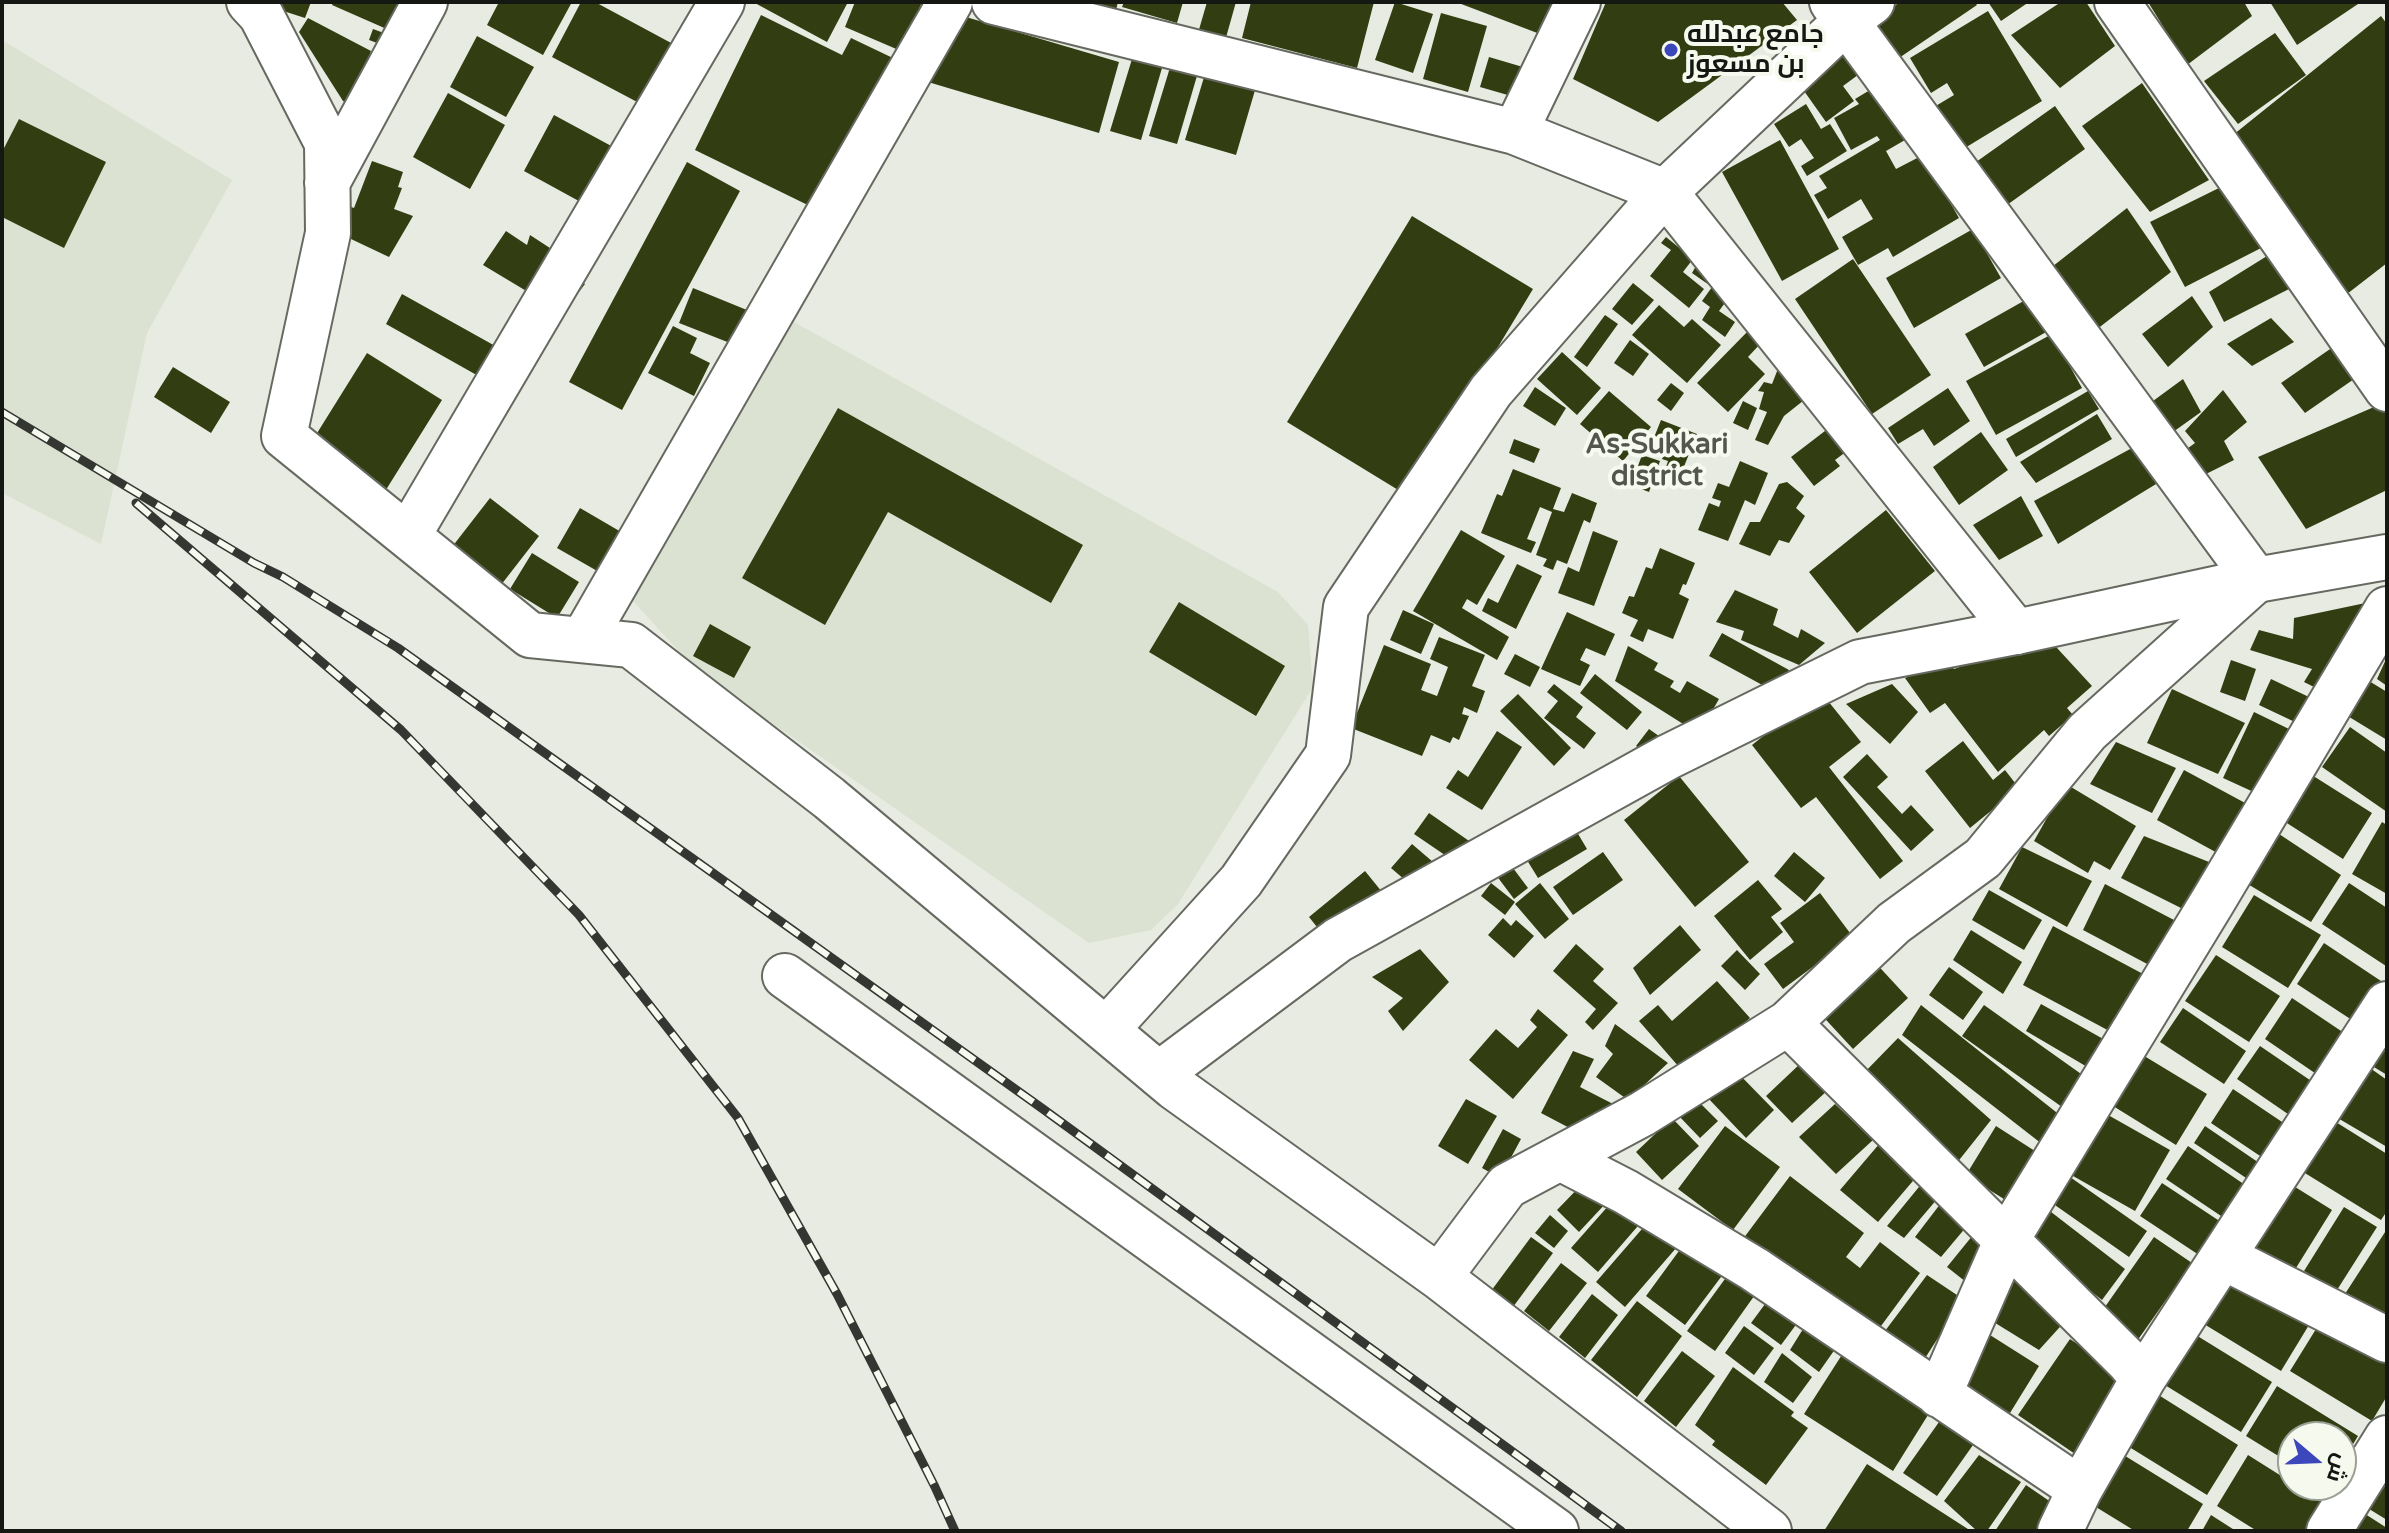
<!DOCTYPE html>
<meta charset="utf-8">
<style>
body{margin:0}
#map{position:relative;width:2389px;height:1533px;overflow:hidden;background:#e8ebe1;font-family:"Varela Round",Cairo,sans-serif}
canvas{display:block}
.frame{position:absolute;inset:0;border:4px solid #151713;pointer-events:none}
.north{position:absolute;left:2277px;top:1421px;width:80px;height:80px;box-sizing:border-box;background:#f5f9ee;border:2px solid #9b9f96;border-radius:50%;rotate:109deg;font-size:22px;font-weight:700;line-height:32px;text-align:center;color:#151713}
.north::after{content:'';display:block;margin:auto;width:28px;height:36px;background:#3b47bb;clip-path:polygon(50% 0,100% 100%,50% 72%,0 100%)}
</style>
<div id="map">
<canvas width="2389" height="1533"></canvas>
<div class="frame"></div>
<div class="north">ش</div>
</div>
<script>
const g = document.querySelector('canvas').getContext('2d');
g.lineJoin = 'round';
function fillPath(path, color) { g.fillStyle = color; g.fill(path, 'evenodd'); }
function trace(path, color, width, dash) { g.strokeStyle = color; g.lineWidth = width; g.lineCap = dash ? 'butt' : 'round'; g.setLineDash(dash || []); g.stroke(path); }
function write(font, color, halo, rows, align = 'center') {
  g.font = font + ' "Varela Round",Cairo,sans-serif'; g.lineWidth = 8; g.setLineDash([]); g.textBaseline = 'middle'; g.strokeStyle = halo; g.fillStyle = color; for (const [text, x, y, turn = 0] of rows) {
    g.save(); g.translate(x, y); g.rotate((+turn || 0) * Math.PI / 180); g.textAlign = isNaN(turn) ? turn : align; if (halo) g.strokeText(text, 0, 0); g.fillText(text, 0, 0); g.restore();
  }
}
fillPath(new Path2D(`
 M2,40L232,180L147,333L101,544L2,493Z
 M794,322L1278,592L1308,625L1313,687L1178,904L1151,930L1089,943L697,671L633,601Z`), '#dce2d1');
fillPath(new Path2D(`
 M273,2H311L305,18L271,7Z
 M333,2H412L398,34L332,5Z
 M499,2H572L543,55L487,25Z
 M581,2H595L673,44L641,104L552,57Z
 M753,2H848L827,42Z
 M855,2H922L901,51L845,27Z
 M1075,2H1118L1115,14Z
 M1124,2H1183L1177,23L1122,7Z
 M1207,2H1236L1225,41L1198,33Z
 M1251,2H1374L1357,68L1242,38Z
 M1395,2L1433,14L1413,73L1375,60Z
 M1456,2H1567L1553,39Z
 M1606,2H1782L1797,20L1658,122L1573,79Z
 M1900,2H1975L1977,5L1896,60L1871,22Z
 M1988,2H2029L2001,21Z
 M2061,2H2086L2115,46L2060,88L2011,35Z
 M2148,2H2244L2252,16L2187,65Z
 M2270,2H2361L2297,45Z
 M1988,11L2042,101L1955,154L1929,110L1954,95L1947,83L1931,93L1910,58Z
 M949,12L1119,62L1099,133L928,82Z
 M1441,13L1487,26L1468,92L1423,79Z
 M761,15L842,55L851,38L895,59L820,211L695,150Z
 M2381,16L2387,24V263L2347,294L2233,135Z
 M308,18L371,51L354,107L343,101L299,32Z
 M373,29L392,36L388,47L369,40Z
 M2275,33L2306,75L2238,124L2204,81Z
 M477,36L534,67L506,117L450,87Z
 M1844,46L1862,72L1843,86L1854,101L1826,122L1797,81Z
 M1489,57L1533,70L1525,100L1480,87Z
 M1132,59L1162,68L1141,140L1110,131Z
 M1172,61L1199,69L1177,144L1149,136Z
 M1208,64L1258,80L1236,155L1185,140Z
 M2142,83L2209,180L2150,212L2082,126Z
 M1875,87L1905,140L1886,151L1896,169L1923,155L1959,218L1893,257L1888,248L1858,265L1842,237L1873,219L1861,199L1828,219L1814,195L1827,188L1819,176L1880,140L1877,136L1851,150L1834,118L1859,104L1855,99Z
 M448,93L505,125L470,189L413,157Z
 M1806,104L1821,129L1830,124L1847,151L1807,176L1801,166L1814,158L1801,139L1789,147L1774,124Z
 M2055,106L2085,149L2000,210L1969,167Z
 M554,115L639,161L608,217L524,171Z
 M19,119L106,162L64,248L2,217V152Z
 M1780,140L1839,249L1782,281L1722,172Z
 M372,161L403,172L398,187L402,188L394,209L413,216L389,257L332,230L343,204L354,208Z
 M687,162L740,191L622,410L569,382Z
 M2223,186L2263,247L2185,287L2150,222Z
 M2127,208L2171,272L2092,333L2048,270Z
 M1412,216L1533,289L1408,496L1287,422Z
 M1973,229L2001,278L1914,328L1886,278Z
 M506,231L527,245L530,235L553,250L550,258L585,284L563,313L483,265Z
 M1666,237L1693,259L1683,272L1704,289L1689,308L1650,276L1671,250L1661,243Z
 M2267,256L2289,289L2224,322L2209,292Z
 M1853,259L1931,375L1872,414L1795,299Z
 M1696,266L1738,285L1719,311L1735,322L1725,337L1702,320L1710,307L1702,301L1712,287L1692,273Z
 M1633,283L1654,300L1632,325L1612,309Z
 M693,288L764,317L730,343L679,323Z
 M402,294L506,352L489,382L386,324Z
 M2192,296L2213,327L2168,367L2142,334Z
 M2029,298L2048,331L1984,367L1965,334Z
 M1659,305L1684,327L1692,319L1721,345L1687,383L1632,335Z
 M1605,315L1618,324L1587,367L1574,357Z
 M2271,318L2294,342L2252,366L2227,344Z
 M673,326L697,338L690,353L710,363L694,396L648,373Z
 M1749,330L1762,342L1748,357L1765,374L1728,412L1697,383Z
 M2052,334L2082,388L1996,435L1966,381Z
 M1630,340L1649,354L1633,376L1614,363Z
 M2333,347L2357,377L2305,413L2281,383Z
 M1562,352L1601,388L1577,415L1537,379Z
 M367,353L442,400L384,493L309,446Z
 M1783,356L1818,389L1784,416L1768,445L1755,440L1767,412L1759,409L1764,392L1758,391L1764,382L1772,384Z
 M173,367L230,402L211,433L154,397Z
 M2183,379L2201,412L2173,432L2153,401Z
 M1671,383L1684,393L1671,411L1657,400Z
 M1535,387L1566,408L1555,426L1523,406Z
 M1948,388L1970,421L1934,446L1923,429L1898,444L1888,428Z
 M2223,390L2247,422L2224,441L2234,460L2204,475L2184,451L2195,443L2185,431Z
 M1609,391L1651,427L1623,461L1580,424Z
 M2088,391L2099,409L2016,457L2006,439Z
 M1743,401L1757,408L1748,430L1733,423Z
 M2381,404L2387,414V490L2306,529L2258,457Z
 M838,408L1083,545L1051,603L888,512L825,625L742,578Z
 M2097,414L2112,439L2036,483L2020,462Z
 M1661,420L1697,434L1681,474L1666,467L1668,461L1662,459L1664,455L1649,450Z
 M1838,421L1855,445L1835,460L1840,466L1814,486L1791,457Z
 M1981,432L2008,470L1959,505L1933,467Z
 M1514,439L1540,449L1534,463L1509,453Z
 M2132,448L2161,481L2058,544L2034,501Z
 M1642,455L1660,461L1649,492L1631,485Z
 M1740,461L1768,473L1755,505L1745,500L1728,541L1698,530L1709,503L1719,507L1721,501L1712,498L1718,483L1729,487Z
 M1513,469L1561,488L1553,509L1564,512L1572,493L1597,503L1590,523L1584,520L1567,564L1557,560L1553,570L1543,566L1547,559L1536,555L1552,512L1540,507L1527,539L1536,542L1531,553L1481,533L1497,494L1502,496Z
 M1787,482L1804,496L1796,508L1805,516L1789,543L1779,540L1770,556L1739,544L1750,522H1760L1779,484Z
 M2021,496L2043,536L1999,560L1973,525Z
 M490,498L539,536L494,594L445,556Z
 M580,508L628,536L606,576L557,548Z
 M1886,510L1935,571L1857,633L1809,572Z
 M1461,530L1505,556L1477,605L1467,599L1462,608L1509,637L1497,660L1413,611Z
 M1593,531L1618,541L1594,606L1558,593L1568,567L1579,572Z
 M1660,548L1695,563L1686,585L1683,584L1679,594L1689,599L1673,639L1648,629L1643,642L1630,636L1638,620L1622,613L1629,596L1634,597L1646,567L1652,569Z
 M532,553L579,582L557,618L510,589Z
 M1517,564L1542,576L1516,629L1482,611L1488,598L1498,603Z
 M1735,590L1778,609L1773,625L1798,638L1801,629L1825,643L1799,665L1741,640L1744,631L1716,622Z
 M2375,601L2322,691L2304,682L2312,669L2250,650L2259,630L2293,639L2294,618Z
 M1179,602L1285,666L1256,716L1149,652Z
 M1403,610L1434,624L1421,654L1390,640Z
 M1567,612L1615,634L1605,656L1586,648L1580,660L1590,665L1580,686L1541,669Z
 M710,624L751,647L734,678L693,656Z
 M1722,633L1789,670L1777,693L1709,656Z
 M2046,636L2092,686L2067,708L2073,715L2049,736L2044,730L1998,772L1945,703L1930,713L1905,678L1946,658L1954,669Z
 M1439,637L1485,655L1472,686L1485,691L1477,713L1464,707L1462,714L1469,716L1459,740L1453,737L1450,743L1431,735L1422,756L1351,728L1384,645L1431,664L1421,690L1437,696L1448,667L1430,659Z
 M1628,646L1658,663L1654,670L1674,681L1670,687L1680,693L1687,681L1719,699L1699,734L1615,681Z
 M1515,654L1540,667L1530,687L1504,674Z
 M2387,657V686L2377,679Z
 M2231,660L2256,669L2245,701L2220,692Z
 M1595,674L1642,712L1627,730L1580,693Z
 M2271,679L2309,697L2297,723L2259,705Z
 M2369,681L2387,692V740L2346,715Z
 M1554,684L1583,707L1576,717L1596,733L1584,749L1544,718L1558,701L1547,692Z
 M1892,684L1918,712L1890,744L1846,704Z
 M2172,689L2245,723L2218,774L2147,743Z
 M1820,691L1861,742L1829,767L1903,861L1880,879L1816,797L1801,808L1752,745Z
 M1518,694L1571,748L1554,766L1500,711Z
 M2254,712L2289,729L2258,794L2223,778Z
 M2350,727L2387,753V812L2322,767Z
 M1649,729L1680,751L1667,769L1636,746Z
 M1497,731L1522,747L1482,810L1446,788L1458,770L1468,777Z
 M1963,741L1993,780L2005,770L2019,788L1970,828L1925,771Z
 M2116,742L2176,768L2152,813L2090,784Z
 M1867,754L1888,777L1877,787L1902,814L1911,805L1934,830L1911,851L1843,777Z
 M2184,770L2247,804L2221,855L2157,820Z
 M2307,772L2372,813L2343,859L2279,818Z
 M1679,776L1749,862L1695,907L1624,820Z
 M2066,784L2136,826L2110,870L2094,861L2088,873L2034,841Z
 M1429,813L1472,843L1458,864L1414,834Z
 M1571,822L1587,849L1538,878L1522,852Z
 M2382,822L2387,825V894L2352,874Z
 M2276,832L2341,875L2311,922L2246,883Z
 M2144,836L2219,866L2193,914L2121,878Z
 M1412,844L1447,874L1426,898L1391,868Z
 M2022,847L2092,881L2067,927L1999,889Z
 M1603,852L1623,880L1573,915L1553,887Z
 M1794,852L1825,878L1805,902L1774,876Z
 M1510,864L1528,888L1514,899L1496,875Z
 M1365,871L1404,919L1344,961L1309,917Z
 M1758,880L1782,909L1771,917L1783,932L1750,960L1714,916Z
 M1491,883L1515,902L1505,915L1481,896Z
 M1540,883L1569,919L1545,939L1515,904Z
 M2349,883L2387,908L2386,966L2322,924Z
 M2105,884L2174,920L2151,966L2083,930Z
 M1989,890L2042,920L2024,950L1972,920Z
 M1820,893L1853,937L1783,989L1764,964L1794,942L1780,923Z
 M2254,895L2321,935L2288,988L2222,947Z
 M1503,918L1511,926L1516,920L1534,936L1514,958L1488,935Z
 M1680,925L1701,950L1650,995L1633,968Z
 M2053,926L2145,975L2115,1034L2023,985Z
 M1971,930L2022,962L2003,994L1953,960Z
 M2324,943L2387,985L2361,1026L2297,984Z
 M1576,944L1604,969L1593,981L1618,1003L1593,1030L1585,1022L1596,1009L1553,971Z
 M1420,949L1449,982L1403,1031L1388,1011L1403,998L1372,977Z
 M1737,950L1760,974L1745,990L1721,966Z
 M2216,955L2280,996L2249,1042L2185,1001Z
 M1871,958L1908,998L1853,1049L1816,1009Z
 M1949,967L1983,992L1963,1020L1929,995Z
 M1717,981L1750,1018L1686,1075L1639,1021L1658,1005L1672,1021Z
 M2292,998L2356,1041L2328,1082L2265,1039Z
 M2041,1004L2105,1040L2089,1068L2026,1031Z
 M1921,1005L2061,1116L2042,1144L1902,1035Z
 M1984,1005L2084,1076L2062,1107L1962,1036Z
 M2183,1008L2246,1051L2224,1084L2160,1042Z
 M1538,1009L1568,1035L1513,1099L1469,1060L1496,1029L1518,1048L1537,1027L1530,1020Z
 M1615,1024L1668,1063L1628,1100L1596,1077L1613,1054L1605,1046Z
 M2387,1033V1075L2369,1064Z
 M1898,1038L1991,1120L1956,1164L1861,1076Z
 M2260,1046L2323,1089L2301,1123L2237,1079Z
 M1573,1051L1594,1059L1580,1087L1617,1106L1598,1143L1541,1113Z
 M2136,1051L2207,1094L2176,1145L2105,1101Z
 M1802,1062L1828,1090L1792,1123L1766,1096Z
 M2370,1068L2387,1080V1147L2336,1117Z
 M1735,1070L1774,1110L1746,1138L1707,1097Z
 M2233,1089L2297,1132L2275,1166L2211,1123Z
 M1695,1098L1718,1121L1700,1138L1678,1115Z
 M1466,1099L1497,1116L1468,1164L1438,1146Z
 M1835,1104L1873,1140L1836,1174L1799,1137Z
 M2101,1111L2170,1150L2135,1211L2066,1172Z
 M1672,1118L1699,1146L1662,1180L1636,1152Z
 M2331,1119L2387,1154V1211L2381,1220L2300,1170Z
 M1725,1126L1780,1167L1733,1230L1678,1189Z
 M1996,1126L2038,1153L2007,1201L1966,1175Z
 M2205,1126L2268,1169L2258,1186L2194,1143Z
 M1503,1129L1521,1139L1500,1178L1482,1168Z
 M1880,1143L1918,1175L1878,1222L1840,1190Z
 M2188,1146L2251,1189L2230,1222L2166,1179Z
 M1790,1176L1864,1233L1846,1257L1860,1268L1880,1242L1920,1273L1870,1341L1740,1243Z
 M2070,1177L2147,1231L2129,1257L2052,1203Z
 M1585,1181L1607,1202L1579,1232L1557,1210Z
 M1923,1182L1938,1198L1904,1238L1887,1226Z
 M2162,1183L2221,1222L2199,1255L2140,1216Z
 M2292,1185L2332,1210L2291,1276L2251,1250Z
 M1617,1196L1644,1219L1598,1272L1571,1248Z
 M1941,1203L1967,1226L1941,1257L1915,1237Z
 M2042,1205L2125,1269L2102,1300L2019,1235Z
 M2344,1207L2377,1227L2337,1290L2304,1271Z
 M1550,1215L1568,1231L1554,1248L1535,1233Z
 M1648,1222L1677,1247L1625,1307L1596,1282Z
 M2387,1229V1319L2343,1297Z
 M1973,1235L1992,1250L1966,1282L1947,1267Z
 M1531,1237L1553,1253L1513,1307L1491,1291Z
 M2154,1237L2192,1263L2137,1341L2100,1314Z
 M1684,1244L1724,1273L1685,1325L1646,1296Z
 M1561,1263L1587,1283L1549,1331L1524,1311Z
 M2012,1265L2068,1318L2039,1350L1992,1321Z
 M2230,1270L2312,1320L2281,1371L2199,1321Z
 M1730,1272L1757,1292L1715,1351L1687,1331Z
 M1927,1275L1963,1299L1920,1366L1882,1335Z
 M1592,1294L1618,1315L1585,1358L1559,1337Z
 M1771,1296L1801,1318L1781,1345L1751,1323Z
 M1637,1301L1682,1336L1637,1397L1591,1360Z
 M1808,1321L1838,1345L1819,1372L1790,1350Z
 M2321,1321L2387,1361V1396L2372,1421L2290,1371Z
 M1744,1326L1774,1348L1754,1375L1725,1353Z
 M2191,1332L2272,1382L2241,1432L2160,1382Z
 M1990,1335L2039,1366L2010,1413L1960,1382Z
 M2070,1339L2130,1380L2078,1456L2018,1415Z
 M1845,1350L1933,1407L1893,1471L1804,1414Z
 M1682,1351L1715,1376L1676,1427L1644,1401Z
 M1782,1353L1812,1377L1793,1403L1764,1382Z
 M1733,1367L1794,1412L1791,1416L1808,1428L1766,1485L1712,1445L1715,1441L1695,1425Z
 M2277,1386L2358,1436L2341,1464V1437H2293V1465L2246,1436Z
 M2157,1394L2238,1445L2207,1495L2126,1445Z
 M1939,1422L1973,1445L1937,1496L1903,1473Z
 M2122,1454L2203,1504L2187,1531H2135L2091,1504Z
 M1979,1455L2021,1482L1987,1531H1977L1944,1501Z
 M2248,1455L2329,1506L2314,1531H2257L2217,1506Z
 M1867,1464L1971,1531H1824Z
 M2380,1477L2387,1481V1520L2361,1504Z
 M2026,1485L2080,1522L2074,1531H1995Z
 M2362,1512L2387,1528V1531H2350Z
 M2211,1515L2236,1531H2202Z`), '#323e12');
const minor = new Path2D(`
 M249,2L261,15L327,143L328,233L284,436L530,635L631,645L829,798L1174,1087L1439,1277L1769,1531
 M994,2L1515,132L1665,192L2016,632
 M2117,2L2387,389
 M1515,132L1578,2
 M327,183L425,2
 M409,534L722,2
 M583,640L950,2
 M785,976L1556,1531
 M1788,1023L2129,1362L2143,1379
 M1106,1030L1241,881L1328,755L1346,607L1491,391L1665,192L1845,22L1872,2
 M1560,1158L1626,1192L1754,1269L2080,1489
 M2223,1257L2387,1340
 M1439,1277L1507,1186L1642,1114L1788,1023L1894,923L1983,858L2087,732L2256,580
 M1939,1395L2007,1239L2213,901L2387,609
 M2060,1531L2080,1489L2143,1379L2387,1004
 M2329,1531L2387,1438`);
const tertiary = new Path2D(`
 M1832,2L2256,580
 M1159,1074L1338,940L1668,757L1860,662L2016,632L2256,580L2387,557`);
trace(minor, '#666960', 48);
trace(tertiary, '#666960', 48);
trace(minor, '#fff', 44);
trace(tertiary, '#fff', 44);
const rail = new Path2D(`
 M2,412L254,563L283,577L398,648L1043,1109L1621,1531
 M136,503L401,730L579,915L738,1118L837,1294L935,1487L955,1531`);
trace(rail, '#343632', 9);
trace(rail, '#f5f9ee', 6, [18]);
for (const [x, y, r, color] of [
 [1671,50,8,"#3b47bb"]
]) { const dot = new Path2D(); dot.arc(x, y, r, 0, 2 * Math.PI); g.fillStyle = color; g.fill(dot); trace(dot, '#f5f9ee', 3); }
write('bold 26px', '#151713', '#f5f9ee', [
 ["جامع عبدلله",1687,35],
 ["بن مسعوز",1687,65]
], 'left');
write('bold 28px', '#53564d', '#f5f9ee', [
 ["As-Sukkari",1657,446],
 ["district",1657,478]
]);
</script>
